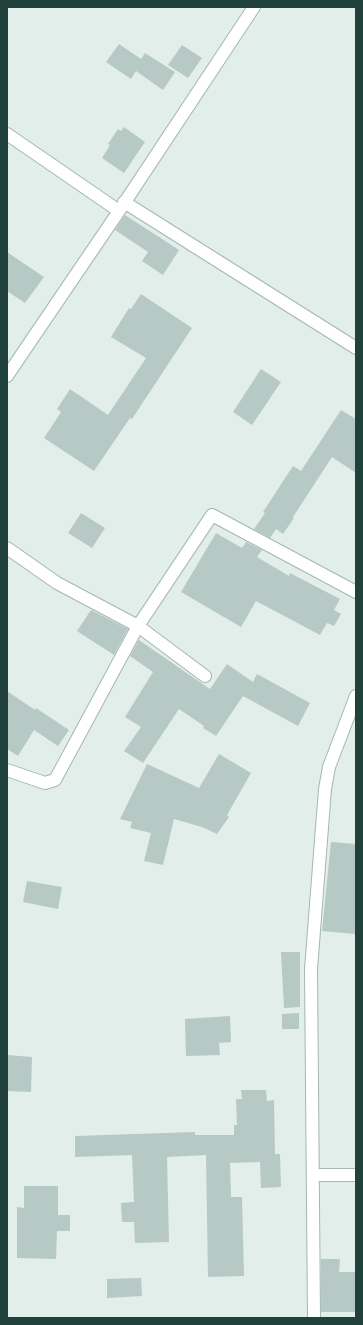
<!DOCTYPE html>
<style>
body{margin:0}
#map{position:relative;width:363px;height:1325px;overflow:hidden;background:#e2eeea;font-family:Jost,sans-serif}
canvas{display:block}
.frame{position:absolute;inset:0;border:8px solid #20413c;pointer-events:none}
</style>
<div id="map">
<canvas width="363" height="1325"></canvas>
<div class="frame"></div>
</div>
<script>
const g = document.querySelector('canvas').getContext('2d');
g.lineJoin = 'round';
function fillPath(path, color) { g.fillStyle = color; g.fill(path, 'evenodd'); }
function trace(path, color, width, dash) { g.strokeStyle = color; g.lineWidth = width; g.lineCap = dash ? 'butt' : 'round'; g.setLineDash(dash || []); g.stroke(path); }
fillPath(new Path2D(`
 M119,44L141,59L145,53L175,72L163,90L136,71L131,79L106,62Z
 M182,45L202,58L188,78L168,65Z
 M124,127L145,142L124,173L102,158L110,145L108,144L118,129L121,131Z
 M125,215L179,250L163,275L142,261L148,252L115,230Z
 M7,252L44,277L25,303L7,291Z
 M141,294L192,328L132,419L130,418L94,471L44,438L61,412L57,409L70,389L108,415L146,358L111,337L129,308L131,309Z
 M261,369L281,382L252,425L233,412Z
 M341,410L356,419V473L332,457L293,517L294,518L283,534L276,529L270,538L254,529L265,513L263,512L293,466L301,471Z
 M81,513L105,528L92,548L68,533Z
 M216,533L242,548L246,542L262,550L257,557L289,576L290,573L340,599L334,610L341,614L334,626L327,623L320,635L256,601L241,627L181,592Z
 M91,610L128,629L114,655L77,631Z
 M139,640L210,689L227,664L253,682L257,674L310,703L298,726L243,696L216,736L203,728L204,726L179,709L143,763L124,751L141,727L125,717L153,672L130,656Z
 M7,691L35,710L36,708L69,730L58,746L34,730L18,756L7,749Z
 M219,754L251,773L227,815L229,817L217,834L202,827L174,819L163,865L144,861L151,833L130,828L132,822L120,819L147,764L199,788Z
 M331,842L356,844V934L322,931Z
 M27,881L62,887L58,909L23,902Z
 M281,952H300V1007L284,1008Z
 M299,1013V1029H282V1014Z
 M230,1016L231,1042L219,1043L220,1055L186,1056L185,1019Z
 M7,1055L32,1057L31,1092L7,1091Z
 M241,1090H266L267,1101L274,1100L275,1154H280L281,1187L261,1188L260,1162L230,1163L231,1197H242L244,1276L208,1277L206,1155L167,1157L169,1242L135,1243L134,1222H122L121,1203L134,1202L132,1155L75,1157V1136L195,1132V1135H234V1125H237L236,1099H242Z
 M24,1186H58V1215H70V1231H57L56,1259L17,1258V1207L24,1208Z
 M321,1259H340L339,1272H356V1312H321Z
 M141,1278L142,1296L107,1298V1279Z`), '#b7c9c4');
const street = new Path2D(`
 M7,134L119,211
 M124,202L356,348
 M7,376L119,211L254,7
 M7,548L57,583L138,626L205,676
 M7,770L45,783L55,780L138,626L212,515L356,592
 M313,1175H356
 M314,1318L311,969L325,789L329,767L356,696`);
trace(street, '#a4b7b2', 14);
trace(street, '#fff', 12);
</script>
